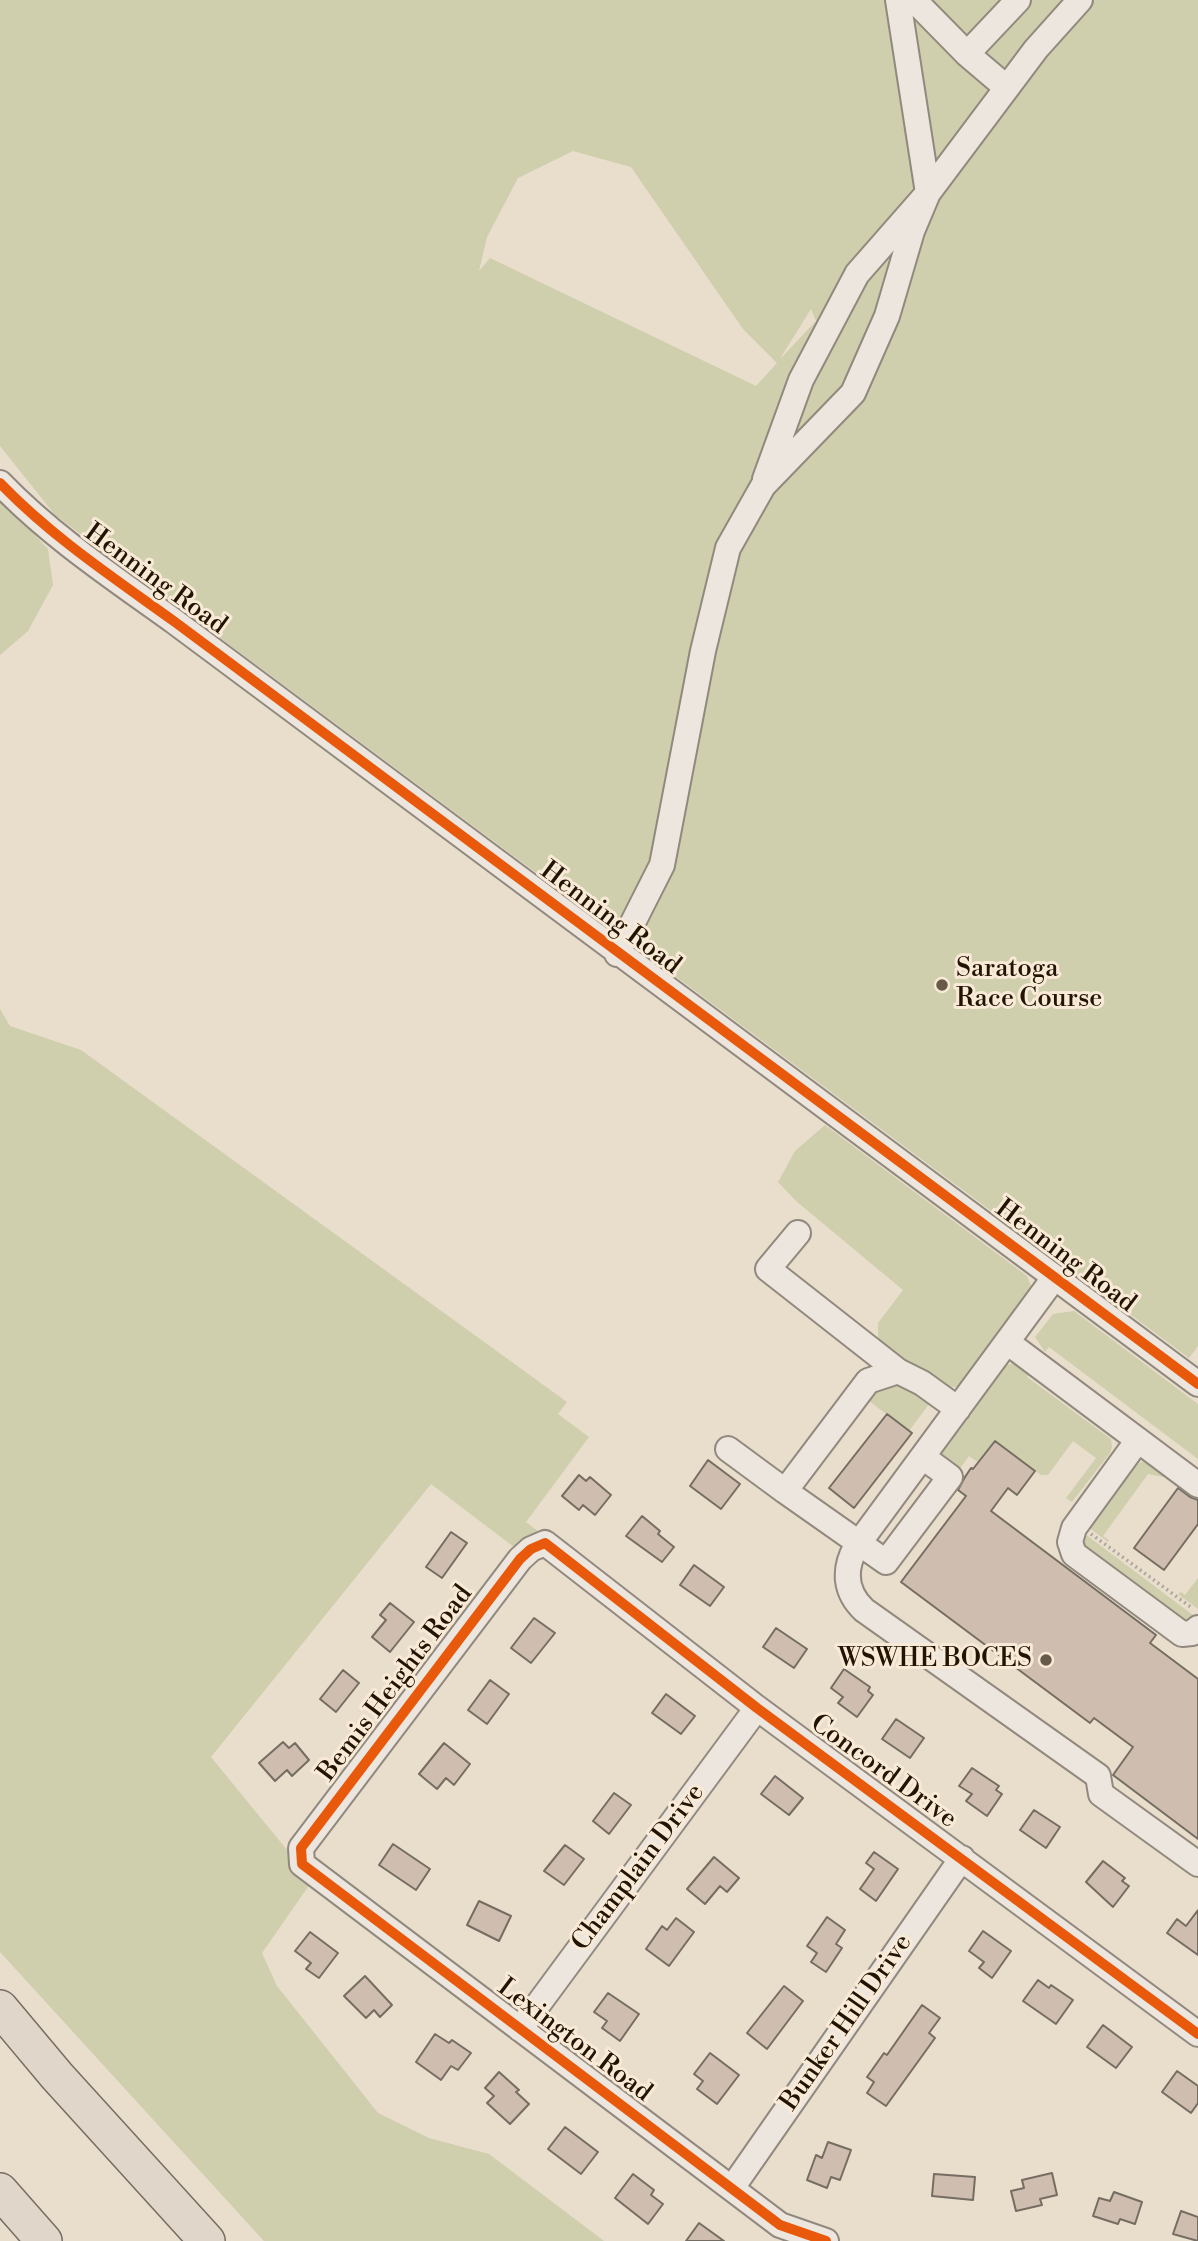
<!DOCTYPE html>
<style>
body{margin:0}
canvas{display:block;background:#e9ddcc}
</style>
<canvas width="1198" height="2241"></canvas>
<script>
const g = document.querySelector('canvas').getContext('2d');
g.lineJoin = 'round';
function fillPath(path, color) { g.fillStyle = color; g.fill(path, 'evenodd'); }
function trace(path, color, width, dash) { g.strokeStyle = color; g.lineWidth = width; g.lineCap = dash ? 'butt' : 'round'; g.setLineDash(dash || []); g.stroke(path); }
function write(font, color, halo, rows, align = 'center') {
  g.font = font + ' "Libre Bodoni",serif'; g.lineWidth = 6; g.setLineDash([]); g.textBaseline = 'middle'; g.strokeStyle = halo; g.fillStyle = color; for (const [text, x, y, turn = 0] of rows) {
    g.save(); g.translate(x, y); g.rotate((+turn || 0) * Math.PI / 180); g.textAlign = isNaN(turn) ? turn : align; if (halo) g.strokeText(text, 0, 0); g.fillText(text, 0, 0); g.restore();
  }
}
fillPath(new Path2D(`
 M0,0H1198V1346L1189,1358L55,515L0,446ZM573,151L631,167L743,329L777,363L756,386L490,258L479,271L487,237L518,178ZM811,309L816,321L781,358V357Z
 M0,498L48,549L53,585L28,631L0,655Z
 M0,1009L10,1026L81,1050L567,1402L558,1414L589,1437L526,1522L547,1538L528,1540L514,1547L431,1484L211,1757L287,1850L290,1865L310,1884L262,1953L277,1986L378,2113L429,2138L489,2154L604,2241H264L0,1952Z
 M825,1125L1027,1276L1031,1286L1030,1298L964,1385C960,1386 957,1387 953,1387C934,1388 889,1354 878,1339V1323L903,1290L796,1201L778,1182L795,1151Z
 M1074,1311L1198,1404V1459L1049,1347L1045,1352L1035,1337L1053,1314Z
 M1014,1363L1031,1371L1027,1377L1111,1439L1112,1447L1110,1453L1072,1502L1066,1498L1096,1458L1073,1441L1048,1475H1041L995,1441L978,1462L969,1456L958,1471L934,1453L999,1368Z
 M890,1383L903,1384L932,1400L909,1431L869,1401L877,1388Z
 M1141,1462H1152L1167,1473L1164,1477L1148,1474L1103,1536L1109,1540L1108,1542L1088,1527L1135,1466Z
 M1085,1534L1193,1615L1186,1620L1177,1619L1085,1548Z
 M1198,1578V1609L1178,1594L1181,1592L1185,1595Z`), '#cfcead');
const building = new Path2D(`
 M887,1414L912,1433L854,1508L829,1488Z
 M995,1441L1035,1471L1017,1495L1008,1488L991,1511L1156,1635L1150,1643L1198,1679V1839L1113,1775L1133,1747L1094,1718L1090,1723L901,1582L966,1496L958,1490L965,1477L971,1468L973,1469Z
 M708,1460L740,1484L721,1509L690,1486Z
 M579,1475L586,1481L590,1477L611,1495L595,1515L583,1505L579,1510L562,1496Z
 M1178,1488L1190,1497L1198,1500V1524L1164,1570L1134,1548Z
 M642,1516L660,1531L658,1534L674,1547L662,1562L626,1536Z
 M451,1532L467,1543L442,1578L426,1567Z
 M694,1565L724,1587L710,1606L680,1585Z
 M390,1603L414,1622L390,1652L372,1637L386,1620L380,1615Z
 M534,1618L555,1633L531,1663L511,1648Z
 M776,1628L807,1649L794,1668L763,1647Z
 M844,1669L870,1687L868,1691L873,1695L857,1717L838,1703L843,1697L831,1688Z
 M343,1670L359,1683L336,1712L320,1699Z
 M490,1680L509,1694L487,1724L468,1710Z
 M666,1694L695,1716L681,1734L652,1713Z
 M896,1719L924,1738L910,1758L882,1739Z
 M283,1742L289,1748L295,1743L309,1760L292,1776L287,1770L275,1781L259,1763Z
 M444,1743L470,1764L454,1785L446,1778L437,1789L419,1774Z
 M972,1768L999,1786L996,1790L1002,1794L987,1816L966,1801L972,1794L959,1786Z
 M775,1776L803,1798L789,1815L761,1794Z
 M614,1793L631,1805L609,1834L593,1821Z
 M1034,1810L1060,1827L1046,1848L1020,1830Z
 M393,1844L430,1869L416,1890L379,1865Z
 M565,1845L584,1859L564,1885L544,1871Z
 M874,1852L898,1869L876,1901L860,1889L874,1869L866,1863Z
 M714,1857L739,1878L727,1892L720,1886L705,1904L687,1889Z
 M1103,1861L1125,1878L1122,1881L1129,1886L1113,1907L1086,1882Z
 M479,1901L511,1916L499,1941L467,1925Z
 M1198,1910V1955L1167,1933L1177,1919L1186,1926Z
 M827,1917L845,1930L836,1944L842,1948L826,1972L811,1962L817,1953L807,1946Z
 M676,1918L694,1932L669,1966L646,1949L662,1926L667,1930Z
 M983,1931L1011,1951L992,1978L979,1968L984,1962L969,1951Z
 M310,1932L338,1953L319,1978L306,1969L311,1963L295,1951Z
 M365,1976L392,2005L380,2017L374,2010L366,2018L344,1996Z
 M1038,1980L1049,1988L1051,1985L1073,2000L1056,2024L1023,2001Z
 M784,1986L803,2001L767,2049L747,2033Z
 M608,1993L639,2014L620,2041L602,2028L607,2021L594,2012Z
 M922,2005L940,2018L929,2033L935,2038L886,2106L867,2093L874,2082L867,2077L884,2053L887,2055Z
 M1103,2025L1132,2047L1116,2068L1087,2047Z
 M435,2034L449,2043L452,2040L471,2053L458,2070L451,2066L441,2080L416,2062Z
 M710,2053L739,2075L717,2104L697,2089L703,2081L694,2074Z
 M1177,2071L1198,2086V2103L1191,2113L1162,2092Z
 M499,2072L519,2090L516,2092L529,2104L510,2124L487,2103L494,2096L485,2088Z
 M565,2127L598,2152L581,2174L548,2149Z
 M828,2142L851,2150L840,2180L831,2177L827,2188L807,2180L816,2155L822,2158Z
 M1052,2173L1057,2195L1040,2199L1042,2205L1016,2211L1011,2191L1024,2188L1022,2180Z
 M633,2174L654,2190L651,2195L663,2204L648,2224L615,2198Z
 M934,2174L975,2177L973,2200L932,2196Z
 M1114,2192L1142,2202L1135,2224L1120,2219L1118,2224L1093,2216L1099,2198L1110,2201Z
 M1181,2211L1198,2217V2241L1173,2234Z
 M699,2223L724,2241H686Z`);
fillPath(building, '#cfbeb0');
trace(building, '#766d62', 2);
const minor = new Path2D(`
 M914,0L967,54L1007,88
 M967,54L1018,0
 M765,479L801,380L857,274L928,193L898,0
 M0,483C52,537 114,578 175,622L1198,1384
 M617,954L662,865L703,651L728,548L763,486L853,393L887,316L912,231L928,193L1036,49L1080,0
 M798,1233L768,1269L898,1371L922,1383L958,1409
 M1054,1278L856,1547C843,1570 845,1592 864,1610L1098,1776L1101,1794L1198,1864
 M1007,1342L1198,1485
 M898,1371L868,1381L785,1491L886,1562L950,1477L923,1457
 M1138,1440L1074,1528L1070,1542L1074,1554L1182,1634L1192,1633L1198,1628
 M728,1449L785,1491
 M520,2029L757,1708
 M732,2188L962,1858
 M826,2241L780,2225L302,1864L301,1848L520,1559L531,1549L545,1543L757,1708L1198,2034`);
const highway = new Path2D(`
 M0,2008L57,2076L207,2241
 M0,2191L44,2241`);
trace(minor, '#92897e', 28);
trace(highway, '#766d62', 38);
trace(new Path2D(`
 M1091,1534L1192,1608`), '#aea79e', 3.5, [2, 3.5]);
trace(minor, '#ece6de', 24);
trace(highway, '#e0d6c9', 35);
trace(new Path2D(`
 M0,483C52,537 114,578 175,622L1198,1384
 M826,2241L780,2225L302,1864L301,1848L520,1559L531,1549L545,1543L757,1708L1198,2034`), '#e8590c', 10);
for (const [x, y, r, color] of [
 [942,985,7,"#675a49"],
 [1046,1660,7,"#675a49"]
]) { const dot = new Path2D(); dot.arc(x, y, r, 0, 2 * Math.PI); g.fillStyle = color; g.fill(dot); trace(dot, '#f8ead6', 2.5); }
write('26px', '#211402', '#f8ead6', [
 ["Henning Road",155,580,36],
 ["Henning Road",610,919,37],
 ["Henning Road",1065,1257,37],
 ["Bemis Heights Road",396,1684,-53],
 ["Concord Drive",883,1772,36],
 ["Champlain Drive",639,1868,-53],
 ["Bunker Hill Drive",847,2023,-55],
 ["Lexington Road",574,2041,37]
]);
write('26px', '#211402', '#f8ead6', [
 ["Saratoga",956,970],
 ["Race Course",956,1000],
 ["WSWHE BOCES",1032,1660,"right"]
], 'left');
</script>
